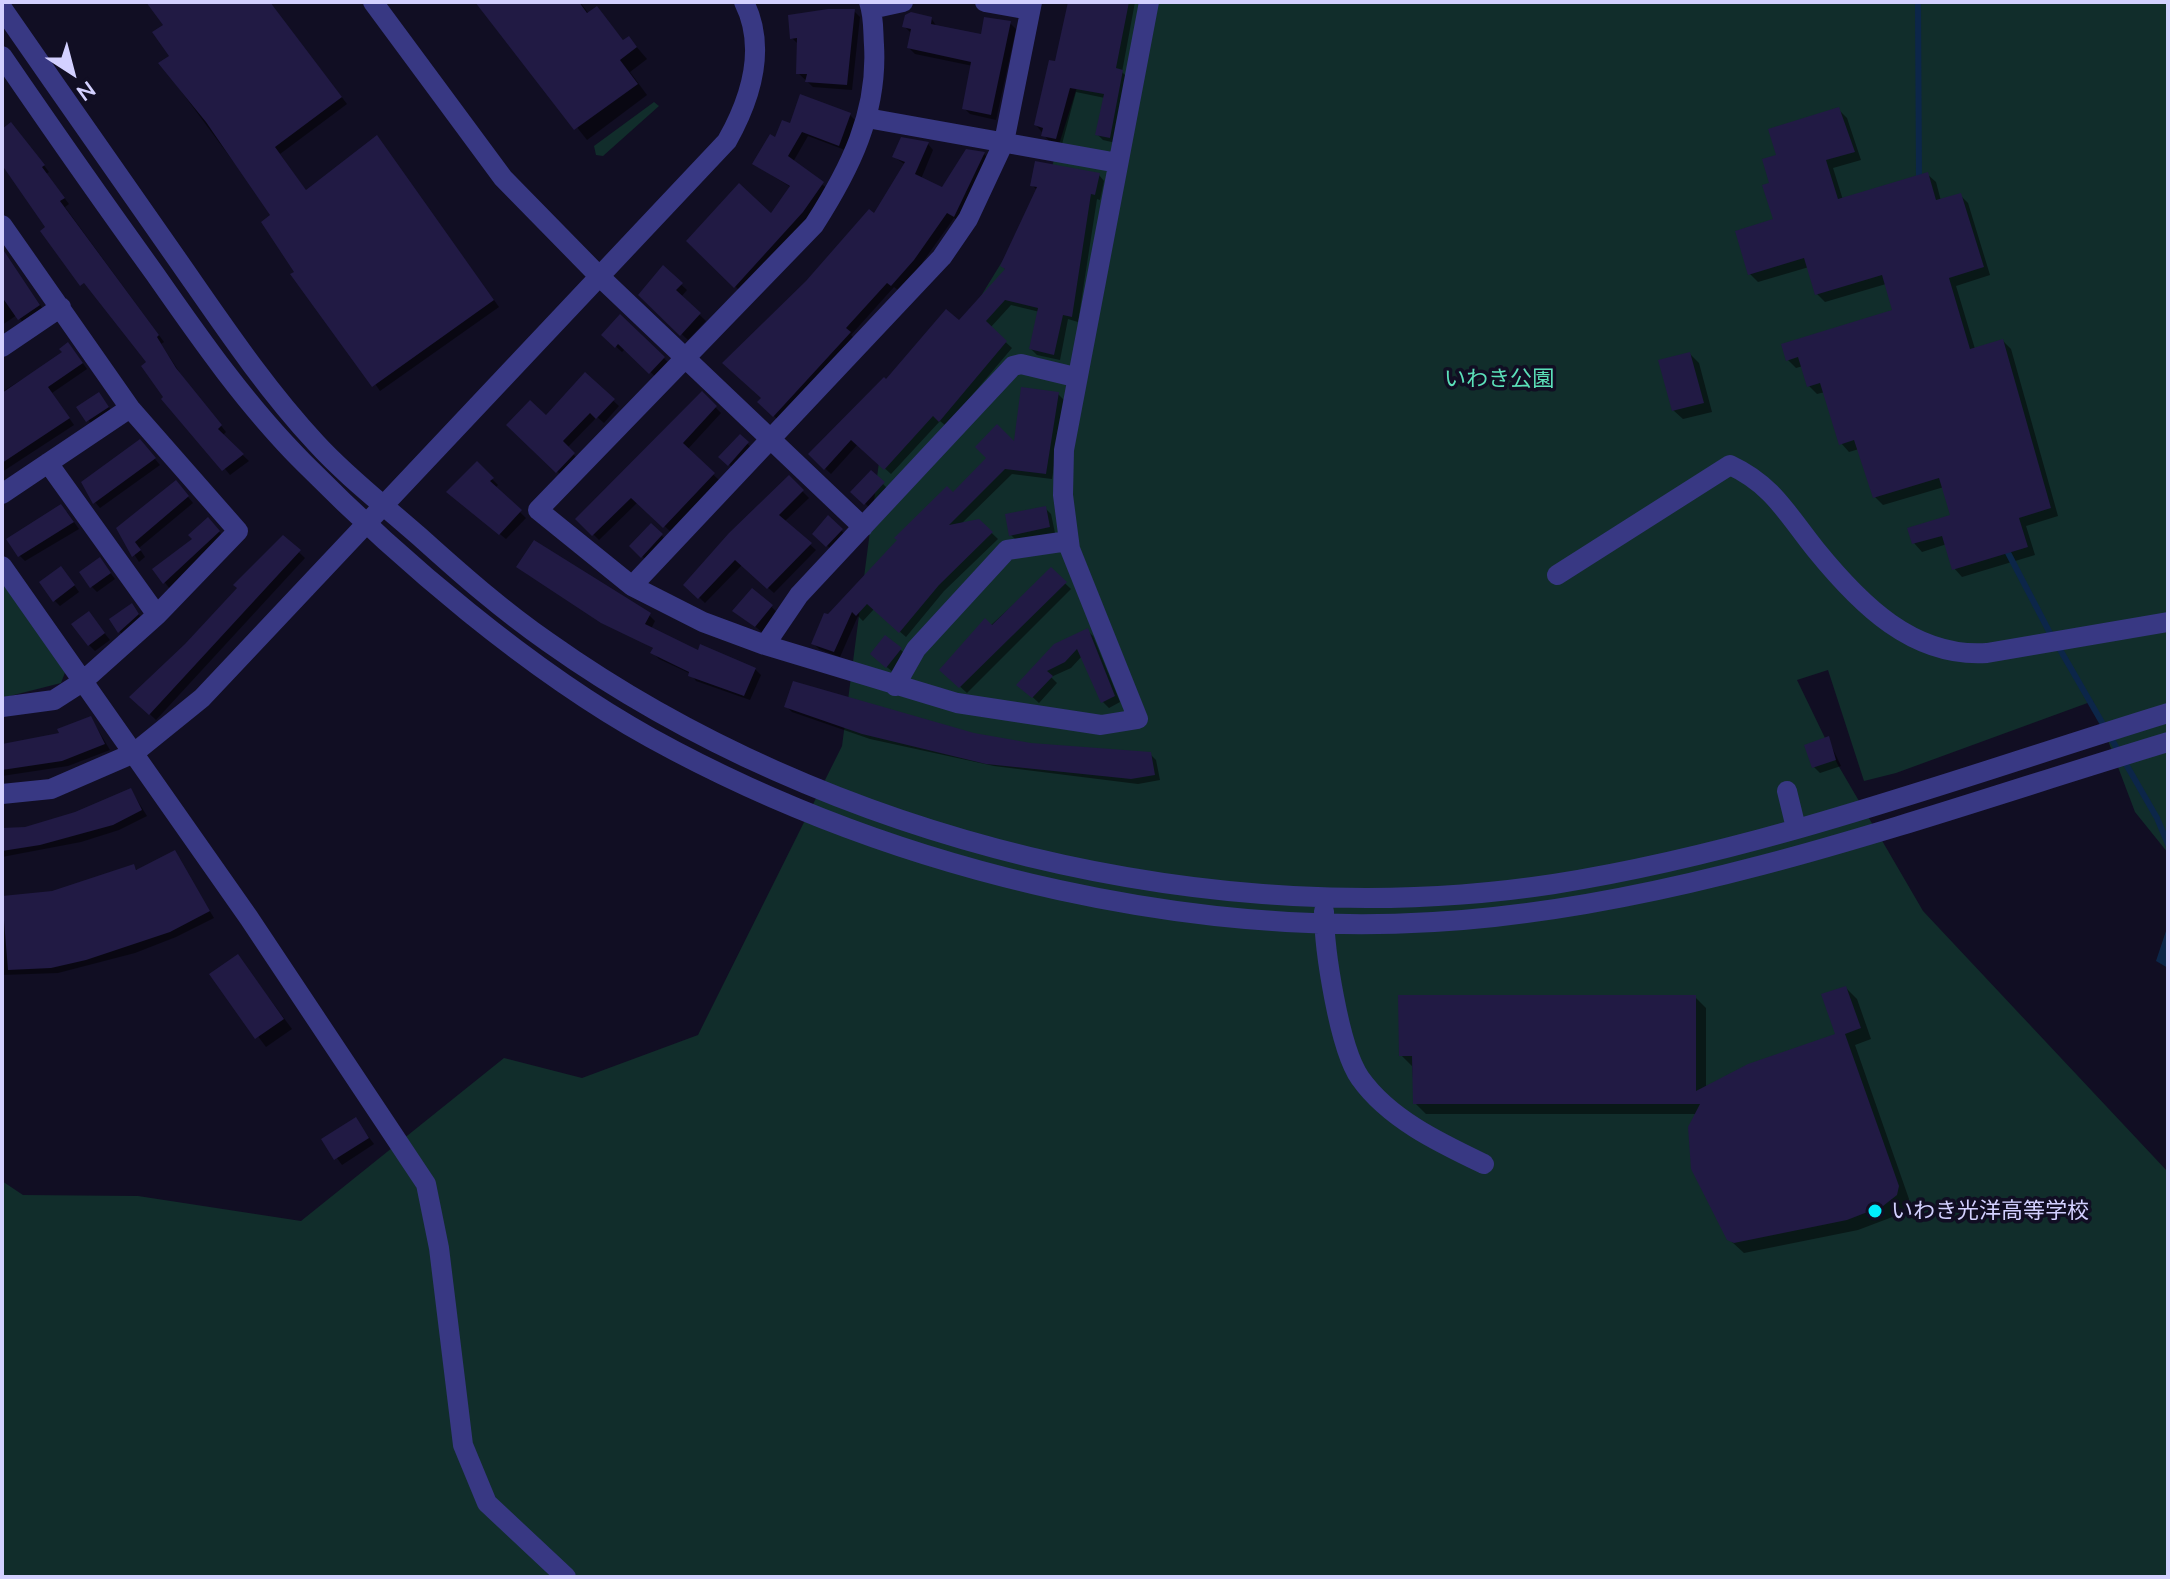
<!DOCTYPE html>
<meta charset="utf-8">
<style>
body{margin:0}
#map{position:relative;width:2170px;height:1579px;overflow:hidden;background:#110e23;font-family:Mulish,sans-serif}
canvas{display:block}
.frame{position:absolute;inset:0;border:4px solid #d3d0ff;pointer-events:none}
.north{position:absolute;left:32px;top:32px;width:80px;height:80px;-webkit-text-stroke:6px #110e23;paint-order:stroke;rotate:144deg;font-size:22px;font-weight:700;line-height:32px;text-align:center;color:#d3d0ff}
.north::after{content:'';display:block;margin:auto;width:28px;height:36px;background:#d3d0ff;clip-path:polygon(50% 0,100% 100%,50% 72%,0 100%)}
</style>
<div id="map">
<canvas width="2170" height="1579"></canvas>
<div class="frame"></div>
<div class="north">N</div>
</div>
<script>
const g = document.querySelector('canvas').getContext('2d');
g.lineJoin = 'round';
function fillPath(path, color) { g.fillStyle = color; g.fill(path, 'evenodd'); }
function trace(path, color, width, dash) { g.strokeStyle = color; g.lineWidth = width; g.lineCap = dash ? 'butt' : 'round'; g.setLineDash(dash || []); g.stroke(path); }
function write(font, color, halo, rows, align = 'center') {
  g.font = font + ' Mulish,"Noto Sans JP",sans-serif'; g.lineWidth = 7; g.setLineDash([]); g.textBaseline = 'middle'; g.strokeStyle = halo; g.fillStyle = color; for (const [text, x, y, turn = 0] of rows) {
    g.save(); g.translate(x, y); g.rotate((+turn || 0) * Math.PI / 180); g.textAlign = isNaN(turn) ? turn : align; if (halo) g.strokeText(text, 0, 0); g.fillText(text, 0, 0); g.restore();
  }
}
fillPath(new Path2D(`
 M1099,2H2168V853L2135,812L2093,701L1896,773L1864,781L1828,670L1797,680L1838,765L1923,911L2168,1172V1577H2V1181L23,1195L138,1196L301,1221L504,1058L582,1078L698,1035L842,746L879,462L1043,195L1089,49Z
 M654,102L659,106L603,156L596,155L594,146Z
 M2,582L66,670L61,683L2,698Z`), '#112d2b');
fillPath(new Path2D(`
 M2168,925V968L2156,961Z`), '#0c2649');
fillPath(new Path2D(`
 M148,2H269L347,104L280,154L307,192L382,144L499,307L380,391L297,272L273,215L161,64L172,56L166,25Z
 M484,2H580L589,14L597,8L624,41L629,38L647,59L630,72L647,95L587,140L481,6Z
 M1070,2H1135L1122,72L1128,78L1116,143L1103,140L1097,134L1105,98L1076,92L1062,144L1049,141L1036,125L1057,63Z
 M854,11L860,17L852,90L813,87L798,73L799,45L792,38Z
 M931,18L937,27L982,37L1010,23L1016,29L996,120L970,114L964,108L973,66L915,54L909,48L910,32L904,26Z
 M1838,109L1847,118L1861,160L1833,168L1843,200L1927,174L1936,182L1941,201L1960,195L1968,203L1990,275L1956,286L1975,349L2003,341L2011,349L2058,516L2026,526L2035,555L1962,577L1954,568L1947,544L1922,552L1914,543L1953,516L1944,487L1883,505L1875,497L1859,449L1849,452L1841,443L1825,392L1817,394L1809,386L1803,366L1796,368L1788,360L1894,311L1886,284L1825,302L1817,294L1809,267L1758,282L1750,274L1775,221L1771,185L1778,156Z
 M850,115L856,121L845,150L808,136L793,162L828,189L808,218L741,292L688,241L772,216L792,188L754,164L791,125Z
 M17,130L49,172L46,174L69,204L65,207L164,342L161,344L182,376L226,432L222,436L249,461L230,475L166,397L148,363L2,163V131Z
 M928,144L933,150L921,179L943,189L984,154L990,160L960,221L954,218L920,266L898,290L894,287L851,335L856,340L780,422L760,402L906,165L894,157Z
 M1099,175L1104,181L1100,200L1097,199L1078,322L1068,319L1060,360L1037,355L1031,349L1040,312L1011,305L990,328L1012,348L946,426L940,421L891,474L858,444L831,474L810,454L886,382L959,323L1007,271L1002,266L1038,191L1032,185Z
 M2,250L45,312L25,325L17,315L2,325Z
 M663,268L687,290L681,297L706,321L688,340L640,295Z
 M620,317L670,364L657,378L625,349L622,352L603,335Z
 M74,351L87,369L52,393L74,425L2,472V392L64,353Z
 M1690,354L1699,363L1712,412L1683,419L1673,410Z
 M585,375L619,406L604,423L597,417L567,448L579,460L563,477L509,425L546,417Z
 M702,394L721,413L687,450L720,481L671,532L638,502L599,540L578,519Z
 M1058,394L1064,400L1052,479L1012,474L961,524L979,521L998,539L944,591L906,637L874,609L863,621L858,616L840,657L819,649L813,643L828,617L953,495L1016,445Z
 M104,400L113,413L94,426L88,420Z
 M740,437L754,450L735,470L721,457Z
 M145,447L160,465L100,508L95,502Z
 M477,464L498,485L495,488L526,518L506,539L455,498Z
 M871,472L889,490L871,509L853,492Z
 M789,478L809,498L784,522L816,550L774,593L742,565L705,603L686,585Z
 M181,488L193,503L139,548L145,557L139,562L118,529Z
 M1045,508L1051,514L1055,533L1017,541L1011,535Z
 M67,512L79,529L25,561L19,555Z
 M828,518L847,536L833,551L814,534Z
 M208,520L225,538L170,589L155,570L195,540Z
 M651,525L667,541L648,562L632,546Z
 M284,538L305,558L156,720L132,697L187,646Z
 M105,566L115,579L97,592L91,586Z
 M1051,570L1071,589L967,693L942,670Z
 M525,573L649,615L655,621L651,629L699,652L755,669L761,675L750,700L696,681L691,674L659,659L653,653L654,649Z
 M67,575L79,592L60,606L54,600Z
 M753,590L778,613L762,632L735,611Z
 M137,611L143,621L125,637L119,631Z
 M94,620L110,640L95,651L89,645Z
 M1087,630L1093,636L1120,702L1109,708L1103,702L1082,656L1071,668L1051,677L1057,683L1039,703L1025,690Z
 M900,649L906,655L893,672L878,660Z
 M786,706L1031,745L1150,754L1156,760L1160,780L1138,784L994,766L870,739L792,712Z
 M91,718L110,750L68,766L2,776V745L62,735Z
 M1828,739L1841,766L1820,773L1814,767Z
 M131,790L147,816L119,830L81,842L2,857V831L25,829L76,814Z
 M175,853L214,918L176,937L135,953L58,973L2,975V898L53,893L133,866L138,871Z
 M238,956L292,1029L266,1047L212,975Z
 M1846,988L1857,999L1871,1039L1855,1045L1909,1199L1907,1206L1895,1216L1858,1230L1744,1253L1732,1242L1697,1114H1426L1415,1103L1412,1066L1401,1055L1695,997L1706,1008V1088L1837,1035Z
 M356,1120L374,1144L342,1165L324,1140Z`), '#0007');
trace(new Path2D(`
 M1918,2L1919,182
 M2005,547L2052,637
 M2058,646L2157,818L2168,844`), '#0c2649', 6);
fillPath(new Path2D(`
 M146,2H270L342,97L275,147L306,190L377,135L494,300L372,387L290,274L294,272L261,222L270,215L206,122L158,63L169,56L152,32L163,25Z
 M475,2H579L587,13L597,6L623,40L629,36L637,47L620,60L638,84L574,130Z
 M1068,2H1129L1116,68L1123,70L1110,138L1095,135L1104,94L1070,88L1056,139L1041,136L1043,128L1034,125L1049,60L1055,61Z
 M828,9H855L847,85L805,82L807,74H796L797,38L790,39L788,15Z
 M911,12L932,17L931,24L981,34L984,17L1011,21L991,115L962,109L971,62L907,48L911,29L902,27L905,15Z
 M800,94L851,113L839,146L802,132L788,156L824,182L803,212L734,288L686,241L739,183L771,213L790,186L752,164L770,134L775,137L782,120L790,123Z
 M1839,107L1855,152L1826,160L1838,199L1928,172L1936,200L1961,193L1984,267L1949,278L1970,349L2003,339L2051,508L2019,518L2028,547L1952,570L1942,536L1912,544L1907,528L1950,515L1939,478L1873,498L1854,440L1839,445L1820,383L1807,387L1798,357L1786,361L1781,344L1892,310L1882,275L1815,295L1804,258L1748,275L1735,231L1773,219L1762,185L1769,183L1762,159L1776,155L1768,129Z
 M11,122L45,165L42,167L65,198L60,201L159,335L157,337L176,368L222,425L218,429L244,454L222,471L161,399L163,397L141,366L146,362L84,283L80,286L40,231L45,227L2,165V129Z
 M901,137L929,142L915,174L942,187L966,149L985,152L954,217L947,213L914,260L891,286L887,283L846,328L851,332L773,417L757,402L761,398L722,363L806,281L869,209L874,213L905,162L892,157Z
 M1035,161L1100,173L1095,195L1091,194L1072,317L1063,315L1054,355L1029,349L1038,308L1005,300L986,321L1007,341L939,422L933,416L884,470L851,440L824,470L808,454L884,377L886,379L946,309L959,320L1005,269L1000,266L1037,187L1030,186Z
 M2,248L40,305L18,320L2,297Z
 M663,265L683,283L676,290L701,313L680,336L638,295Z
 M620,314L665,357L649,374L618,344L615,348L601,335Z
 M68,342L83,363L48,387L70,418L2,463V393L62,352L59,349Z
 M1690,352L1704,403L1672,411L1658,360Z
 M585,372L615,399L596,419L590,413L563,441L575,453L556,473L506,425L530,400L546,415Z
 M1021,387L1059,392L1046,474L1005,469L949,525L979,519L993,532L939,585L899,633L867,604L856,616L852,612L834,652L811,644L824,613L828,614L897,540L894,538L947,486L953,492L986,458L975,447L997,424L1014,441Z
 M702,391L717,406L683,443L715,473L663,528L631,498L592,536L575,519Z
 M99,392L109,407L86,422L76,407Z
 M740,434L749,442L728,466L718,457Z
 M140,439L156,458L93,504L81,482Z
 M477,461L494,478L490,481L522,510L499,535L446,492Z
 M871,470L885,482L864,505L850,492Z
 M789,475L804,490L779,515L812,543L767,589L735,560L698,599L683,585L729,533Z
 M176,480L189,496L135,542L141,550L132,557L116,528Z
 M61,504L74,522L18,557L6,539Z
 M1046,506L1050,527L1009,536L1005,514Z
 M828,515L843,529L826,547L812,534Z
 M208,517L220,531L163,584L152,569L192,539L188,535Z
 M651,523L663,534L641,558L629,546Z
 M283,535L301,550L149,715L129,697L185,644L237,588L233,585Z
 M534,540L651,613L645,624L698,650L700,644L756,668L744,696L688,676L689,672L650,653L653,648L601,623L516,567Z
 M100,557L111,573L90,588L79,572Z
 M61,566L75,585L53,602L39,582Z
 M1051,567L1067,582L959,688L939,670L985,618L992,625Z
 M752,588L773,605L755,627L732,611Z
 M132,603L139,614L118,633L109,619Z
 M89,611L105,633L88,646L71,624Z
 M1088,628L1115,696L1101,703L1077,649L1065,662L1047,671L1053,676L1032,698L1016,685L1054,644Z
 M885,635L902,648L886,668L870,654Z
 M793,681L974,733L1031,743L1151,752L1155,775L1131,779L986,764L862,734L784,707Z
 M91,716L105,744L62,761L2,770V744L59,733L57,729Z
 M1829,736L1836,760L1812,768L1804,745Z
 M131,788L142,810L113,825L40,845L2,851V828L25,827L75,812Z
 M175,850L210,911L170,932L86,960L51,968L8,970L2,896L52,891L134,864L136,870Z
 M238,954L284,1019L255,1039L209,974Z
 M1846,986L1861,1028L1845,1034L1899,1186L1897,1195L1883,1206L1847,1220L1734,1243L1727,1240L1691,1169L1688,1127L1700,1104H1413L1412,1056H1399L1398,995H1696V1091L1748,1064L1835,1034L1821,994Z
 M356,1117L369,1138L334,1160L321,1139Z`), '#211a44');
trace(new Path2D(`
 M373,2L503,178L598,275L863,527
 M869,2C874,16 873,31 874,45C878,113 850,169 814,225L538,510L632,586L703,622L765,645L957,703L1101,725L1138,719L1070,549L1063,495L1064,450L1149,2
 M985,2L1030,10
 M2,8C60,92 119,176 177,259C221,322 264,387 316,443C347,477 385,506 420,537C461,574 502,610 548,642C827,840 1215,936 1554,884C1764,851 1966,775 2168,713
 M871,9L903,2
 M2,56C52,129 103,202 155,274C201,340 247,406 304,463C401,561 530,671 651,738C898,874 1212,948 1494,917C1721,893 1949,808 2168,742
 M867,118L1118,163
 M2,225L130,408L238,531L157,615L82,682L54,700L2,707
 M2,347L61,307
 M48,463L157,615
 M2,494L130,408
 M2,566L249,918L426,1184L439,1248L463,1445L487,1503L566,1577
 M1557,575L1730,465C1773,485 1787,514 1816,550C1860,604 1913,658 1987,653L2168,622
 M632,586L942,257L968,219L1004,142L1032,2
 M765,645L799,595L1013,366L1021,364L1075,377
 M895,686L916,649L1007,550L1068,541
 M1787,791L1796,828
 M2,794L51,789L134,753L202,698L727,141C750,100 767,48 744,2
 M1324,911C1324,949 1339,1048 1360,1078C1389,1119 1440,1143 1484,1164`), '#383883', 20);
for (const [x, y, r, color] of [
 [1875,1211,8,"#00ecfb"]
]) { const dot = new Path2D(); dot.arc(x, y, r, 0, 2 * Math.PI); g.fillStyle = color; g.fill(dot); trace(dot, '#110e23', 3); }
write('22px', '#5be0b9', '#110e23', [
 ["いわき公園",1499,379]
]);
write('22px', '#d3d0ff', '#110e23', [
 ["いわき光洋高等学校",1891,1211]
], 'left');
</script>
